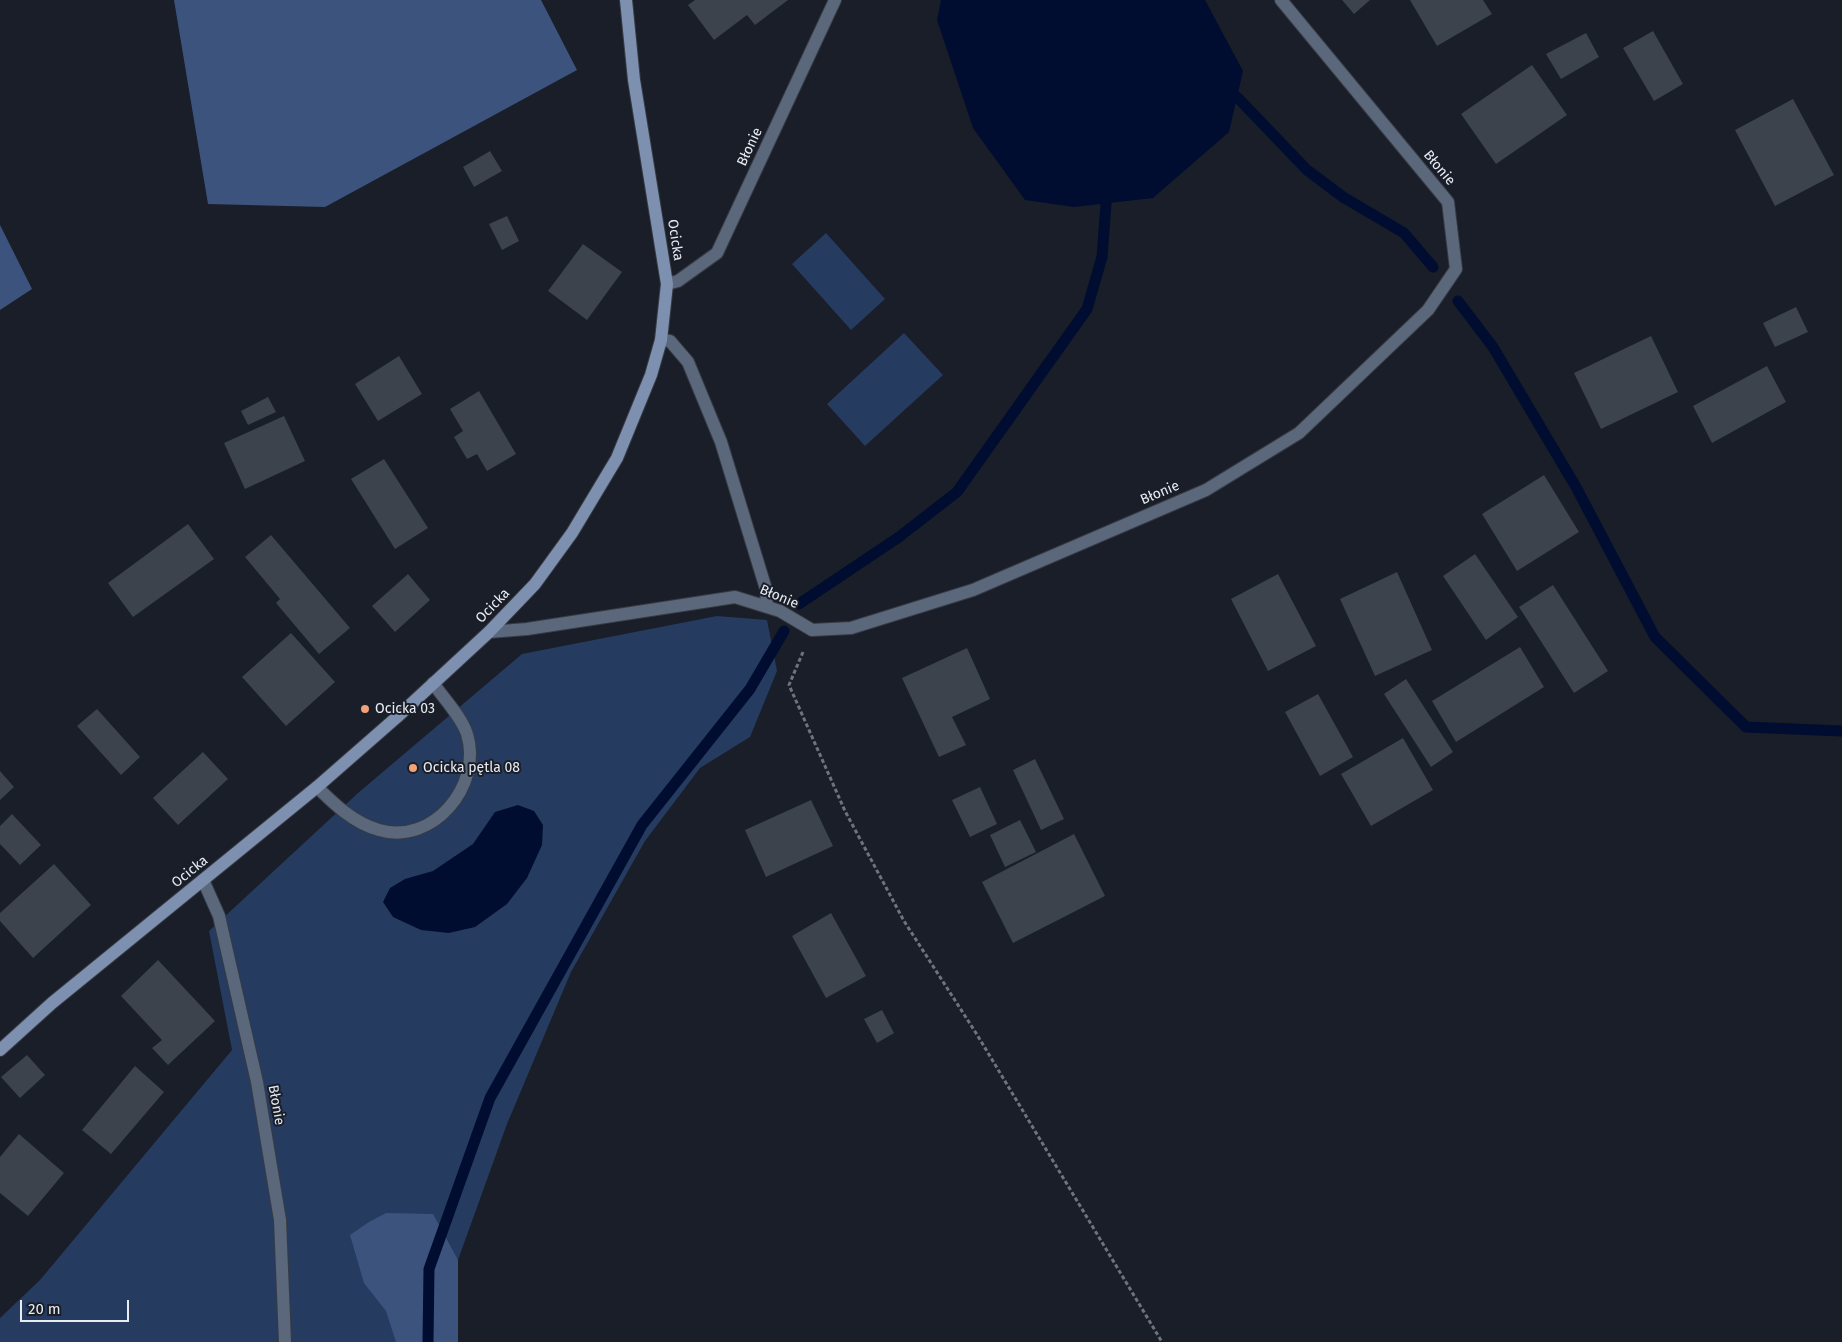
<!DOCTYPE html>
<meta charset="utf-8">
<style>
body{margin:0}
#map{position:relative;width:1842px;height:1342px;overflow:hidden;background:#191e28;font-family:"Fira Sans",sans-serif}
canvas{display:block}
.scale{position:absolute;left:20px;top:1300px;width:109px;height:22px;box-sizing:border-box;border:2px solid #e7ebf2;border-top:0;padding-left:6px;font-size:15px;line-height:18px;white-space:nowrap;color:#e7ebf2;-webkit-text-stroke:4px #191e28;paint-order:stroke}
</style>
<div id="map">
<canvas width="1842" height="1342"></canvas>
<div class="scale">20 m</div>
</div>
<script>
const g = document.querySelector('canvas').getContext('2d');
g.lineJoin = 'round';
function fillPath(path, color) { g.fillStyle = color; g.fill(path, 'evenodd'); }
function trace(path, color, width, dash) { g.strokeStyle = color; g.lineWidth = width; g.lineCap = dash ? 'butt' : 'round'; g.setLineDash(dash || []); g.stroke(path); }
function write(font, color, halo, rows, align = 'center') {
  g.font = font + ' "Fira Sans",sans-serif'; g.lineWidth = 4; g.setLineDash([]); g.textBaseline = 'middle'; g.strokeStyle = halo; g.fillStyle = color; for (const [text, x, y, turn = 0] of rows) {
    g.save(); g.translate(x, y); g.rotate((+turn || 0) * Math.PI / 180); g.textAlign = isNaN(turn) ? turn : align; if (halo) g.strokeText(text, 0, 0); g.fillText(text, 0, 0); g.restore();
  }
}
fillPath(new Path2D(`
 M826,233L885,299L851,330L792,264Z
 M904,333L943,375L865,446L827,404Z
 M717,616L767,620L777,671L750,737L700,768L645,841L571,972L507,1124L445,1296L444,1342H0V1318L40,1280L232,1050L209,931L358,793L522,654Z`), '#263b60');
fillPath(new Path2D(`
 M174,0H541L577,70L325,207L208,204Z
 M0,225L32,289L0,310Z
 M386,1213L433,1214L458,1260V1342H396L386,1311L364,1283L350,1235L369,1222Z`), '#3c547d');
fillPath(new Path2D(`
 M941,0H1205L1243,71L1229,132L1153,198L1074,207L1025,200L973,128L937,20Z
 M518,805L534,811L543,825L542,845L527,878L507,904L475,927L449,933L421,930L393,917L383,902L390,888L405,879L433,871L473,844L495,812Z`), '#000d30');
trace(new Path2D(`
 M1237,97L1307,170L1343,197L1404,233L1433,267
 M1458,301L1493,347L1576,487L1655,637L1746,727L1842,731
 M799,604L899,537L957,492L1087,309L1102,257L1106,204
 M428,1342L429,1269L490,1098L642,825L750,689L784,631`), '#000d30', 11);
fillPath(new Path2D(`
 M695,0H788L755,25L747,15L714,40L688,5Z
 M1342,0H1370L1354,14Z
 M1410,0H1483L1492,14L1437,46Z
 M1653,31L1683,84L1654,101L1623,48Z
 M1586,33L1599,57L1561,79L1546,54Z
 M1532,65L1567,115L1496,164L1461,114Z
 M1793,99L1834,175L1775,206L1735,130Z
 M490,151L502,171L474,187L463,167Z
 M507,216L519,241L502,250L489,224Z
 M583,244L622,272L587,320L548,291Z
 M1796,307L1808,332L1775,347L1763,323Z
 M1651,336L1678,392L1601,429L1574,373Z
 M399,356L422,394L378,421L355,384Z
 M1767,366L1786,402L1712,443L1693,406Z
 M479,391L516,454L487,471L477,454L467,459L454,437L463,431L450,409Z
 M268,397L276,412L248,425L241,411Z
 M284,416L305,461L245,489L224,443Z
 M384,459L428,528L395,549L351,479Z
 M1544,475L1579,532L1517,571L1482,514Z
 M188,524L214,559L133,617L108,583Z
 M271,535L350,628L319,654L276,603L280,599L245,557Z
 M1475,554L1518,617L1486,640L1443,576Z
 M1397,572L1432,650L1375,676L1340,599Z
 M408,574L430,600L395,632L372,606Z
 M1278,574L1316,646L1268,671L1231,599Z
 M1553,585L1608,671L1574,693L1519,607Z
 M291,633L335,682L286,726L242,677Z
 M1520,647L1544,687L1456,742L1432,701Z
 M967,648L990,699L952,717L966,745L939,757L902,678Z
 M1406,679L1453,752L1431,767L1384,694Z
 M1318,694L1353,757L1320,776L1285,712Z
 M97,709L140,757L121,775L77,726Z
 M1403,738L1433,790L1371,826L1341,774Z
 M203,752L228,779L178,825L153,798Z
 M1035,759L1064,819L1041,830L1013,770Z
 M0,771L14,787L0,800Z
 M980,787L997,824L970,837L952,800Z
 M811,800L833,846L766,877L745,830Z
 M12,814L41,845L20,865L0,844V826Z
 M1020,820L1036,852L1005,867L990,835Z
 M1074,834L1105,896L1013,943L982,882Z
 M54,864L91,905L33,958L0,921V913Z
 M831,913L866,976L826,998L792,936Z
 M158,960L215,1021L168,1065L152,1048L162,1040L121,996Z
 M882,1010L894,1033L877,1043L864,1019Z
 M27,1055L45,1075L20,1098L1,1077Z
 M135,1066L164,1092L111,1154L82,1130Z
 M19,1134L64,1173L28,1216L0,1193V1157Z`), '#3c434d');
const lane = new Path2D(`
 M317,787C335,805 354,823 379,830C433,846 483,785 467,734C461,716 444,699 433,683`);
const street = new Path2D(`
 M667,284L678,281L717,253L835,0
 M661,340L670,341L688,362L721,442L766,589L767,607
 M489,632L527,629L735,597L780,611L812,630L851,628L973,590L1206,490L1299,433L1428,310L1456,269L1448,202L1281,0
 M203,880L219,916L257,1082L280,1220L285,1342`);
const secondary = new Path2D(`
 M0,1050L52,1003L317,787L397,717L489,632L535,584L572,533L617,458L651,375L661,340L667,284L634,80L626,0`);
trace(lane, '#363b44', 14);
trace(street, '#363b44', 14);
trace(secondary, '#363b44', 14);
trace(new Path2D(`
 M803,652L789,685L845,811L904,921L976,1033L1162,1342`), '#6e737c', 3, [4, 2.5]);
trace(lane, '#5b677a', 12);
trace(street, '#5b677a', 12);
trace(secondary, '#7e90af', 12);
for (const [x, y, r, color] of [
 [365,709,5,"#efa377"],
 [413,768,5,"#efa377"]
]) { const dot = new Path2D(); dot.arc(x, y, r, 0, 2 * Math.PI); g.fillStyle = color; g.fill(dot); trace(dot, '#191e28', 2); }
write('14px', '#e7ebf2', '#191e28', [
 ["Błonie",750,147,-65],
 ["Błonie",1439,168,50],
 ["Ocicka",675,240,81],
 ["Błonie",1160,493,-23],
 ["Błonie",779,597,23],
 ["Ocicka",493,606,-46],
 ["Ocicka",190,872,-39],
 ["Błonie",276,1105,80]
]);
write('14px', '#e7ebf2', '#191e28', [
 ["Ocicka 03",375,709],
 ["Ocicka pętla 08",423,768]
], 'left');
</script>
